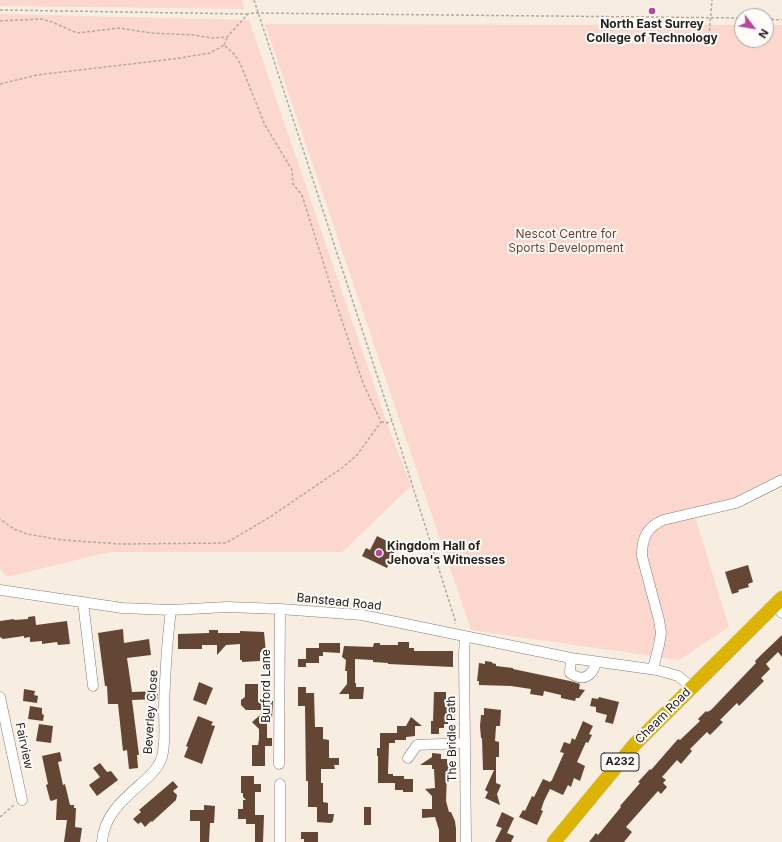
<!DOCTYPE html>
<style>
body{margin:0}
#map{position:relative;width:782px;height:842px;overflow:hidden;background:#f7ede0;font-family:Inter,sans-serif}
canvas{display:block}
.north{position:absolute;left:734px;top:8px;width:40px;height:40px;box-sizing:border-box;background:#fefbf9;border:1px solid #a7a4a1;border-radius:50%;rotate:121deg;font-size:11px;font-weight:700;line-height:16px;text-align:center;color:#25211d}
.north::after{content:'';display:block;margin:auto;width:14px;height:18px;background:#bb459c;clip-path:polygon(50% 0,100% 100%,50% 72%,0 100%)}
</style>
<div id="map">
<canvas width="782" height="842"></canvas>
<div class="north">N</div>
</div>
<script>
const g = document.querySelector('canvas').getContext('2d');
g.lineJoin = 'round';
function fillPath(path, color) { g.fillStyle = color; g.fill(path, 'evenodd'); }
function trace(path, color, width, dash) { g.strokeStyle = color; g.lineWidth = width; g.lineCap = dash ? 'butt' : 'round'; g.setLineDash(dash || []); g.stroke(path); }
function write(font, color, halo, rows, align = 'center') {
  g.font = font + ' Inter,sans-serif'; g.lineWidth = 4; g.setLineDash([]); g.textBaseline = 'middle'; g.strokeStyle = halo; g.fillStyle = color; for (const [text, x, y, turn = 0] of rows) {
    g.save(); g.translate(x, y); g.rotate((+turn || 0) * Math.PI / 180); g.textAlign = isNaN(turn) ? turn : align; if (halo) g.strokeText(text, 0, 0); g.fillText(text, 0, 0); g.restore();
  }
}
fillPath(new Path2D(`
 M0,0H242L244,9L0,6Z
 M0,14L249,20L387,423L411,486L342,552H109L7,577L0,568Z
 M265,24L742,25V40H766V25H782V474L695,517L729,627L679,660L471,630Z`), '#fcd7cd');
fillPath(new Path2D(`
 M377,536L397,546L387,568L362,556L366,548L370,550Z
 M748,565L753,582L748,584L749,587L738,590L739,592L732,594L725,572Z
 M35,616L36,625L67,621L70,644L58,645L57,642L42,644V641L30,642V637L24,638V636L3,639L0,637V621L14,619V620L28,619V617Z
 M123,629L124,643L149,639L151,655L127,658L132,692L158,691V699L132,700L139,755H137L138,768L129,769L127,750L123,751L118,704H108L107,686H105L98,633Z
 M209,630H218V633H240V631L264,632L266,653L260,652V661L242,662V660H240V644L226,645L217,655V645H202V649H178V634L209,633Z
 M782,635V657L778,652L766,664L770,669L761,678L764,681L739,706L737,703L720,720L723,722L710,735L707,732L690,749L692,751L681,764L677,760L662,777L666,780L663,783L667,787L661,794L658,791L626,827L632,832L624,842H589L596,833L598,835L621,807L620,806L640,783L638,782L650,769L651,770L678,739L680,740L700,721L698,719L706,711L707,712L711,710L756,663L755,661L761,655Z
 M398,642H409V648H414V651H453V667L388,664V663L373,662V660L355,659V683H356V687H364L363,699H349V694H339L347,684V671H345L346,660L342,657L344,646L373,647L374,643H380V645H398Z
 M319,643H340V653L323,652V656H319V663H306V667H298V659H306V648H319Z
 M485,661L492,662V663L496,664V666L513,668V669L570,681L580,684L579,689L585,690L579,698H576L575,701L561,698V695L544,691L543,696L530,694L531,689L511,686L479,685V681H477L479,663L485,664Z
 M199,682L213,688L206,705L193,700Z
 M245,684H258V701H273L272,718L267,722V738H272V746H265V766H252V745H258L259,739V729L252,722L266,710H246L241,705V700L245,697Z
 M298,687H306V693H314L315,727H323V739L329,740V758H339V765H334L335,769H321V783H323V802L328,803V814H334L333,821L331,823L317,822V807H308V781H306L305,706H298Z
 M24,689L35,691L34,695L38,696L37,703L23,701Z
 M434,692H446V701H448V724H444V728H439V734H431V721H433Z
 M599,697L619,702L613,724L605,722L607,715L596,712V707L590,706L592,698L598,699Z
 M30,706L42,708V714L44,715L43,721L28,719Z
 M484,708L501,710L500,726H496L495,741L499,742V757H496V783L501,785L497,794L500,805L485,798L488,792L485,790L494,770H483L482,738H481L480,726L481,715H484Z
 M198,716L213,722L211,725L215,726L202,764L184,757L188,747L186,746Z
 M411,717L422,726H415V736L406,737V740H395V743H389L388,774H393V776H404V779H413V792H403V790H395V783H378V756H377V748H380V733H397V726H406Z
 M583,721L593,726L589,734L592,735L588,743L586,742L577,762L585,766L580,781L574,778L571,787L568,785L563,795L550,789L544,801L541,810L543,811L537,825L519,817L523,810L525,811L532,796L534,797L543,779L550,782L552,780L564,753L560,752L564,742L570,744L572,738L575,740Z
 M39,724L53,726L51,743L36,741Z
 M60,752L62,761L58,762L63,785L65,784L70,805H74V808H76L75,827L82,828L80,842H64L67,820H56L57,799L51,801L50,800L46,785L48,784L42,756Z
 M432,753L441,754V759H447V763H453V771H447L446,801L449,812H451L455,821L456,829V842H439V830L435,817L422,818V809H432V796L425,789L435,788L434,769H432V765H420L432,757Z
 M100,763L107,772L111,771L118,780L97,796L89,785L100,777L93,768Z
 M241,776H254V784H261V792H255V815H264L263,842H255V824H246V819H238V809H243V800H246L243,797V793H241Z
 M173,781L178,787L173,791L177,795L176,800L152,822L151,821L145,827L141,822L138,824L133,819L141,812L139,810Z
 M204,805L215,806L214,823H210L209,842H200V821H190V810H204Z
 M364,807H371V825H364Z
 M502,812L514,818L507,833L514,836L511,842H495L502,828L496,826Z
 M301,832H318V842H304V839H301Z`), '#634633');
const minor = new Path2D(`
 M0,590L122,608L171,610L227,607L280,609L362,615L571,658L657,670L678,676L692,687
 M83,602L93,686
 M775,605L782,613
 M465,637L464,654L466,842
 M571,658L570,673C583,682 592,677 596,662
 M653,669L659,645L661,633L659,620L642,556C642,538 646,528 663,520L736,503L782,480
 M0,697L22,800
 M408,758L417,745L465,743
 M279,764L280,609
 M102,842C104,814 125,798 144,781C152,774 159,767 162,757C166,741 164,723 164,708C165,676 167,641 171,610
 M280,842V784`);
const highway = new Path2D(`
 M554,842L635,744L782,598`);
trace(minor, '#877e73', 11);
trace(highway, '#d3d3d2', 15);
trace(new Path2D(`
 M254,0L392,421L455,620V624
 M0,10L248,14
 M766,19L782,20
 M0,21L41,19L52,22L77,33L119,28L151,33L194,35L212,38L227,37L248,14L254,13L742,18
 M709,36L712,0
 M224,45L227,38
 M0,84L37,75L173,59L210,53L224,45L234,54L240,63L265,125L292,170L293,184L302,195L336,303L363,383L381,422L357,455L342,468L270,517L226,543L121,544L62,540L27,534L14,529L0,519
 M381,422L387,423L392,421
 M0,817L14,805`), '#b3aba0', 1.5, [3, 2]);
trace(minor, '#fff', 10);
trace(highway, '#deb404', 14);
for (const [x, y, r, color] of [
 [652,11,4,"#bb459c"],
 [379,553,4,"#bb459c"]
]) { const dot = new Path2D(); dot.arc(x, y, r, 0, 2 * Math.PI); g.fillStyle = color; g.fill(dot); trace(dot, '#fefbf9', 1.5); }
for (const [x, y, w] of [
 [620,762,38]
]) { const box = new Path2D(); box.roundRect(x - w / 2, y - 9, w, 18, 3); g.fillStyle = '#fefbf9'; g.fill(box); trace(box, '#25211d', 1); }
write('bold 11px', '#25211d', null, [
 ["A232",620,762]
]);
write('bold 12px', '#25211d', '#fefbf9', [
 ["North East Surrey",652,24],
 ["College of Technology",652,38],
 ["Kingdom Hall of",387,546,"left"],
 ["Jehova's Witnesses",387,560,"left"]
]);
write('12px', '#743d2f', '#fefbf9', [
 ["Nescot Centre for",566,234],
 ["Sports Development",566,248]
]);
write('12px', '#25211d', '#fefbf9', [
 ["Banstead Road",339,602,6],
 ["Burford Lane",266,686,-90],
 ["Beverley Close",151,712,-86],
 ["Cheam Road",663,716,-45],
 ["The Bridle Path",452,739,-91],
 ["Fairview",24,746,78]
]);
</script>
